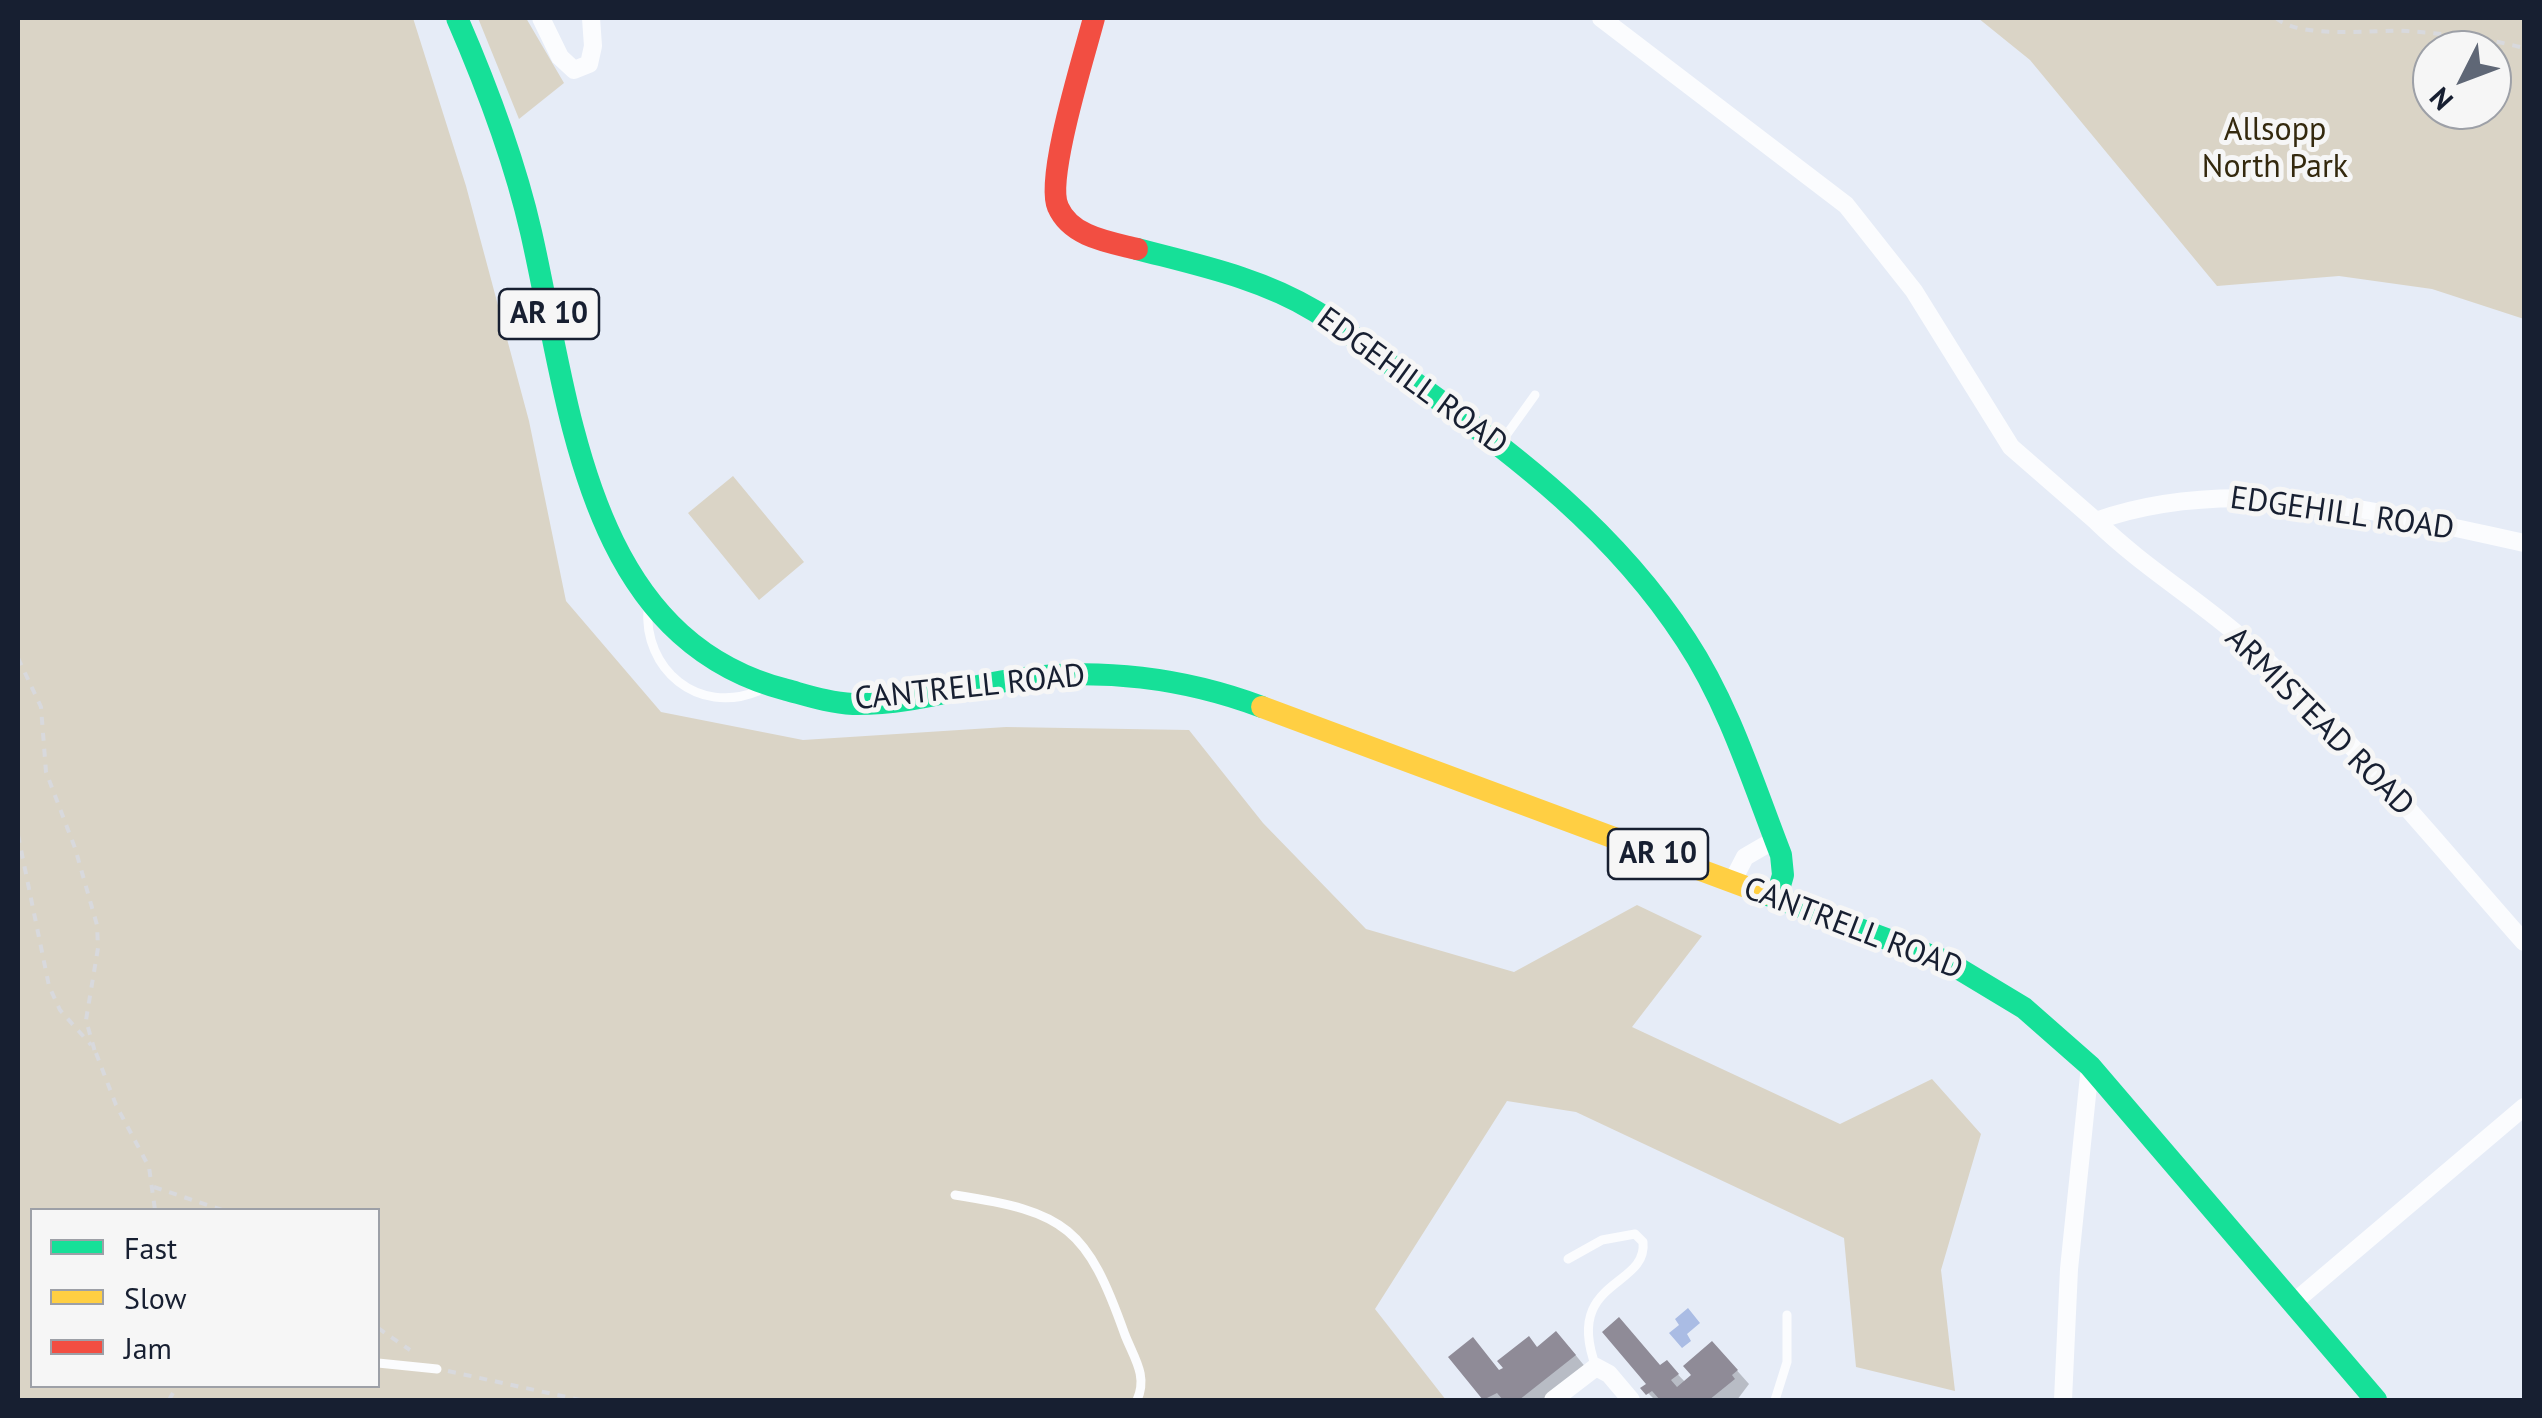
<!DOCTYPE html>
<style>
body{margin:0}
#map{position:relative;width:2542px;height:1418px;overflow:hidden;background:#e6ecf7;font-family:"PT Sans",sans-serif}
canvas{display:block}
.frame{position:absolute;inset:0;border:20px solid #171f31;pointer-events:none}
.legend{position:absolute;left:30px;top:1208px;width:350px;height:180px;box-sizing:border-box;background:#f6f6f6;border:2px solid #9da0a7;margin:0;padding:12px 18px;list-style:none;font-size:30px;color:#171f31}
.legend li{display:flex;align-items:center;gap:20px;height:50px}
.legend b{width:50px;border:2px solid #9da0a7}
.north{position:absolute;left:2412px;top:30px;width:100px;height:100px;box-sizing:border-box;background:#f6f6f6;border:2px solid #9da0a7;border-radius:50%;rotate:228deg;font-size:28px;font-weight:700;line-height:40px;text-align:center;color:#171f31}
.north::after{content:'';display:block;margin:auto;width:35px;height:45px;background:#5f6776;clip-path:polygon(50% 0,100% 100%,50% 72%,0 100%)}
</style>
<div id="map">
<canvas width="2542" height="1418"></canvas>
<div class="frame"></div>
<ul class="legend">
<li><b style="height:12px;background:#16e098"></b>Fast</li>
<li><b style="height:12px;background:#ffcf43"></b>Slow</li>
<li><b style="height:12px;background:#f24e42"></b>Jam</li>
</ul>
<div class="north">N</div>
</div>
<script>
const g = document.querySelector('canvas').getContext('2d');
g.lineJoin = 'round';
function fillPath(path, color) { g.fillStyle = color; g.fill(path, 'evenodd'); }
function trace(path, color, width, dash) { g.strokeStyle = color; g.lineWidth = width; g.lineCap = dash ? 'butt' : 'round'; g.setLineDash(dash || []); g.stroke(path); }
function write(font, color, halo, rows, align = 'center') {
  g.font = font + ' "PT Sans",sans-serif'; g.lineWidth = 10; g.setLineDash([]); g.textBaseline = 'middle'; g.strokeStyle = halo; g.fillStyle = color; for (const [text, x, y, turn = 0] of rows) {
    g.save(); g.translate(x, y); g.rotate((+turn || 0) * Math.PI / 180); g.textAlign = isNaN(turn) ? turn : align; if (halo) g.strokeText(text, 0, 0); g.fillText(text, 0, 0); g.restore();
  }
}
fillPath(new Path2D(`
 M18,18H413L466,186L529,421L566,601L661,712L803,740L1006,727L1189,730L1263,823L1366,929L1514,972L1637,905L1702,936L1632,1027L1840,1124L1932,1079L1981,1134L1941,1270L1955,1391L1856,1367L1844,1238L1576,1112L1507,1101L1375,1309L1446,1400H18ZM32,1210H378V1386H32Z
 M478,18H526L564,83L519,119Z
 M1978,18H2524V319L2432,289L2339,276L2217,286L2030,60ZM2432,50H2492V110H2432Z
 M733,476L804,562L759,600L688,513Z`), '#dad4c6');
fillPath(new Path2D(`
 M1688,1308L1700,1323L1687,1334L1691,1341L1682,1348L1669,1333L1679,1325L1675,1319Z`), '#aabce4');
fillPath(new Path2D(`
 M1569,1347L1587,1369L1548,1400H1486L1452,1357L1501,1372L1538,1349Z
 M1725,1357L1749,1384L1737,1400H1655L1644,1389L1667,1363L1686,1383Z`), '#0003');
fillPath(new Path2D(`
 M1619,1317L1660,1365L1667,1360L1679,1374L1671,1380L1677,1387L1691,1375L1683,1366L1712,1341L1738,1370L1732,1375L1735,1379L1709,1400H1660L1652,1391L1646,1395L1640,1388L1646,1384L1602,1332Z
 M1556,1331L1576,1355L1519,1400H1503L1497,1393L1483,1400L1448,1357L1473,1337L1499,1370L1503,1368L1497,1361L1529,1336L1537,1347Z`), '#8f8b97');
trace(new Path2D(`
 M2276,18C2302,40 2374,29 2407,31C2447,34 2486,38 2524,48
 M18,658L41,707L46,772L75,848L97,925L98,948L86,1020L95,1052
 M18,835L49,986L60,1010L91,1045
 M96,1053L116,1105L149,1167L155,1210
 M154,1187L222,1210
 M378,1328L410,1350
 M448,1371L580,1400
 M169,1400L177,1386`), '#d8d9dd', 4, [8, 8]);
trace(new Path2D(`
 M1502,441L1535,395
 M648,608C643,669 698,716 758,691
 M955,1195C1067,1212 1087,1228 1125,1335C1134,1358 1148,1376 1137,1400
 M1568,1259L1602,1240L1635,1234L1643,1242C1648,1288 1563,1279 1596,1367
 M378,1363L437,1369
 M1775,1400L1787,1362V1315`), '#fbfcfe', 9);
trace(new Path2D(`
 M541,18L560,57L574,70L589,64L593,46L591,18
 M1601,18L1846,205L1914,291L2011,447L2096,521C2234,472 2386,513 2524,543
 M2096,521C2142,566 2196,598 2244,640C2346,731 2434,840 2524,942
 M1732,882L1745,857L1776,839
 M2293,1303L2524,1107
 M1553,1400L1596,1367L1609,1374L1631,1400
 M2063,1400L2069,1269L2090,1066`), '#fbfcfe', 18);
trace(new Path2D(`
 M457,18C487,87 514,158 531,232C570,402 584,638 787,690C809,696 830,703 853,704C909,705 963,687 1017,679C1099,667 1185,678 1262,707
 M1137,249C1198,265 1261,278 1315,311C1350,332 1381,358 1414,382C1517,456 1616,532 1686,640C1729,705 1753,783 1781,855L1783,875L1777,896
 M1765,894L1946,961L2024,1008L2090,1066L2376,1400`), '#16e098', 22);
trace(new Path2D(`
 M1262,707L1765,894`), '#ffcf43', 22);
trace(new Path2D(`
 M1094,18C1085,53 1045,179 1058,207C1071,237 1109,242 1137,249`), '#f24e42', 22);
for (const [x, y, w] of [
 [549,314,100],
 [1658,854,100]
]) { const box = new Path2D(); box.roundRect(x - w / 2, y - 25, w, 50, 8); g.fillStyle = '#f6f6f6'; g.fill(box); trace(box, '#171f31', 2.5); }
write('bold 30px', '#171f31', null, [
 ["AR 10",549,314],
 ["AR 10",1658,854]
]);
write('32px', '#34290e', '#f6f6f6', [
 ["Allsopp",2275,131],
 ["North Park",2275,168]
]);
write('32px', '#171f31', '#f6f6f6', [
 ["EDGEHILL ROAD",1412,382,36],
 ["EDGEHILL ROAD",2342,514,8],
 ["CANTRELL ROAD",970,688,-6],
 ["ARMISTEAD ROAD",2319,722,45],
 ["CANTRELL ROAD",1853,929,21]
]);
</script>
